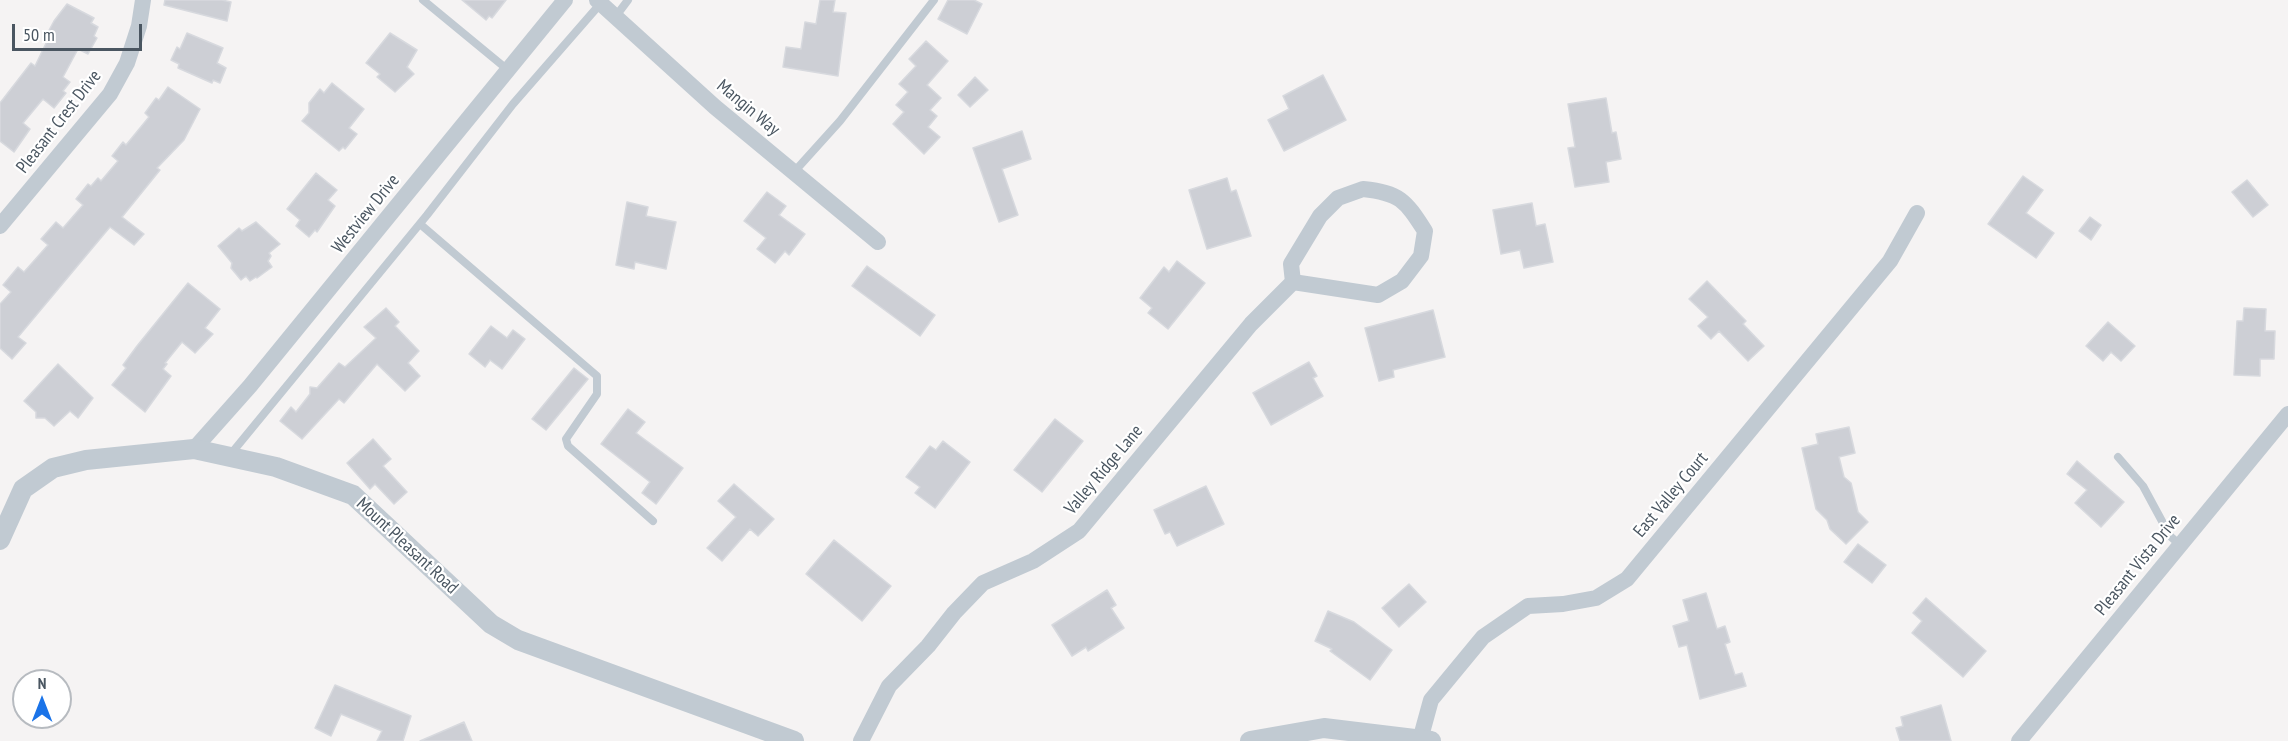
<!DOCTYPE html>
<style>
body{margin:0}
#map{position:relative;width:2288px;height:741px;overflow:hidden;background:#f5f3f3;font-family:"PT Sans Narrow",sans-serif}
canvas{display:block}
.north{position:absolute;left:12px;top:669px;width:60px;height:60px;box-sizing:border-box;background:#fff;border:2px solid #b7bbc0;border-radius:50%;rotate:0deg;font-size:16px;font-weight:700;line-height:24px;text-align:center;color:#4a5661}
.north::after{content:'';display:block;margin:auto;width:21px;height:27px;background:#1a73e8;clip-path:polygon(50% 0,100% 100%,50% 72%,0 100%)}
.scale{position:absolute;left:12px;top:24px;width:130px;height:27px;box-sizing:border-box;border:3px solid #4a5661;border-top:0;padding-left:8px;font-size:18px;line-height:21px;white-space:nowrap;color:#4a5661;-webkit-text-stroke:4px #fff;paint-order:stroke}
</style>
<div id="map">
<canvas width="2288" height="741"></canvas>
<div class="north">N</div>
<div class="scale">50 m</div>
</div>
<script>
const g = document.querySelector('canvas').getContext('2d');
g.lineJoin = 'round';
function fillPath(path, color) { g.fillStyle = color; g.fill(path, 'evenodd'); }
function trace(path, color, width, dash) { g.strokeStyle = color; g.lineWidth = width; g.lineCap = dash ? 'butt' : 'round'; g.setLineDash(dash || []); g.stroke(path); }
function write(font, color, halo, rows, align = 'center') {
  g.font = font + ' "PT Sans Narrow",sans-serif'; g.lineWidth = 4.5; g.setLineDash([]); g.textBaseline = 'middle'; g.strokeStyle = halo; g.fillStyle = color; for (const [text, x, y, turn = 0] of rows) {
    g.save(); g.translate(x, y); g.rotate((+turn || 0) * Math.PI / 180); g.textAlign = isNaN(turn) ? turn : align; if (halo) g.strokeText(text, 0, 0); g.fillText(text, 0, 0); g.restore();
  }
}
const building = new Path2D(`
 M165,0H222L231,2L227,21L164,5Z
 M462,0H506L492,18L489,16L486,20Z
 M820,0H835L833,12L846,13L838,76L783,67L786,47L801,49L805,22L816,24Z
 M948,0H974L982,4L967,34L938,19Z
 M67,4L94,18L91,23L98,27L94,36L97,38L88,54L78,49L63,77L70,82L63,91L66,93L54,108L43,99L23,123L30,129L14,152L0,141V103L31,63L35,66L50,35L47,34L54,21Z
 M187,33L223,48L217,63L226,68L220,83L213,80L212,83L178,68L179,64L171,60L177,47L180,49Z
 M390,33L417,50L407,67L414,74L395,92L377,77L380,74L366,63Z
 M926,41L948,61L927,85L941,98L930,110L937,116L928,127L940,137L924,154L893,124L904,112L896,105L908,92L899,84L916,66L909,59Z
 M1323,75L1346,120L1284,151L1268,120L1289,109L1283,96Z
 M975,77L988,90L970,107L958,95Z
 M332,83L364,109L349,128L357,134L345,149L343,147L339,151L302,121L309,113V103L320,89L324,93Z
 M168,87L200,109L184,140L157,168L160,170L122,217L144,234L134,245L110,227L18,337L26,343L12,359L0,348V304L11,292L3,285L18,267L24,272L48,245L41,239L56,222L63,228L83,205L76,199L88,184L91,186L98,178L101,181L118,161L112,156L123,142L126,145L149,117L145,113L156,98L159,100Z
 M1606,98L1612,133L1616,132L1621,159L1606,162L1609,182L1575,187L1568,148L1575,147L1568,104Z
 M1022,131L1031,159L1002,169L1018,215L999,222L973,148Z
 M316,173L337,190L328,200L335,206L317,232L315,230L309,237L296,226L300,220L287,209Z
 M2023,176L2043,190L2026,213L2054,233L2036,258L1988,224Z
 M1227,178L1231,192L1236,190L1251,236L1207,249L1189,190Z
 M2247,180L2268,205L2253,217L2232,192Z
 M767,192L786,206L779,215L805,234L789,255L785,251L775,263L757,249L766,238L744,221Z
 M627,202L648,207L646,216L676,222L666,269L635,262L634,269L616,265Z
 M1532,203L1536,226L1545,224L1553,262L1524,268L1520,250L1501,254L1493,210Z
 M2090,217L2101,225L2091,240L2079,231Z
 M256,222L280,244L269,253L271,256L268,261L272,267L257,278L256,277L250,281L246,276L241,280L231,268L232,263L218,246L239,228L242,231Z
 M1177,261L1205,283L1168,329L1148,313L1152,308L1140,298L1164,267L1169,272Z
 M867,266L935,315L920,336L852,286Z
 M1707,281L1746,321L1743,324L1764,346L1748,361L1719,331L1711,339L1698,326L1708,317L1689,299Z
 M188,283L220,309L205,328L213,334L195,353L182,342L165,363L167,364L163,369L171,376L145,412L112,385L126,368L123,365L137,346Z
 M386,308L399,322L395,326L419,351L408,363L420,376L405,391L377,364L344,403L339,399L302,439L280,421L291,407L296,412L310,394V387L317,388L339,363L345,367L376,338L364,327Z
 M2244,308L2266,309L2265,331H2275L2274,359H2260V376L2234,375L2237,321H2243Z
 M1433,310L1445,357L1393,370L1394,377L1379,381L1365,328Z
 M2108,322L2135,346L2121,361L2111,352L2103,361L2086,346Z
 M491,326L507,338L513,330L525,339L502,369L490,360L485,367L469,354Z
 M1309,362L1317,376L1313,378L1323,396L1271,425L1253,393Z
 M58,364L93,398L78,418L70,411L54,426L45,418H36V412L24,401Z
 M574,368L588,379L546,430L532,419Z
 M628,409L645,422L636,433L683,468L656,504L642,493L650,482L601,444Z
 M1055,419L1083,441L1042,492L1014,470Z
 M1849,427L1855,453L1839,457L1844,477L1851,483L1858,512L1868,522L1846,544L1830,529L1827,520L1816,509L1802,448L1818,444L1816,434Z
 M373,439L391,459L383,466L407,492L394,504L375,484L370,489L347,463Z
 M943,441L970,462L935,508L915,493L920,487L906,477L930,446L936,450Z
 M2077,461L2124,502L2101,527L2075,503L2087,490L2067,474Z
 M734,484L774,519L758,536L750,529L722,561L707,548L736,517L718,501Z
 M1206,486L1224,524L1177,546L1170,532L1165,534L1154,510Z
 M834,540L891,586L862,621L806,574Z
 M1858,544L1886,565L1872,583L1844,562Z
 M1409,584L1426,602L1399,627L1382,608Z
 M1107,590L1116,605L1111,608L1124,628L1088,651L1086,647L1072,656L1052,625Z
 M1706,593L1717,629L1725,626L1730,642L1725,644L1735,675L1742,673L1746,686L1700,699L1687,645L1679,647L1673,626L1689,621L1683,600Z
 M1926,598L1986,651L1963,677L1912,633L1922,621L1913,613Z
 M1328,611L1354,622L1392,650L1370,680L1330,651L1332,649L1315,641Z
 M335,685L411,716L403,741H377L382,731L341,714L331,736L315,728Z
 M1941,705L1951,741H1900L1896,728L1903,726L1901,717Z
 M464,722L472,741H420Z`);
fillPath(building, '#cdcfd5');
trace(building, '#d7d9de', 1.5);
trace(new Path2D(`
 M423,0L508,70
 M616,16L628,0
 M794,172L840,121L934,0
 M420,224L597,376V394L566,439L568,446L653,521
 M230,455L427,215L513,104L601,3
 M2118,457L2143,486L2170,536L2180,545`), '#c1cad2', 8);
trace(new Path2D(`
 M597,0L715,107L878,242
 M1363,189C1400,193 1405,200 1425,231L1421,256L1402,281L1378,295L1293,282L1291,264L1320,216L1338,198Z
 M0,226L110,94L127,63L139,26L143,0
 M194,449L250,386L565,0
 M1420,740L1431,700L1483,637L1528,606L1563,604L1596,598L1627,579L1890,261L1917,213
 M861,741L889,686L928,646L954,613L983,583L1033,561L1079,531L1251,324L1293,282
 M2019,741L2288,414`), '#c1cad2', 16);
trace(new Path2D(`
 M0,540L23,489L53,468L86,460L194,449L276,467L353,495L491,624L518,640L794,741
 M1250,741L1324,728L1431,741`), '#c1cad2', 20);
write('18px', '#4a5661', '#fff', [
 ["Mangin Way",748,108,40],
 ["Pleasant Crest Drive",59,122,-52],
 ["Westview Drive",366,214,-51],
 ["Valley Ridge Lane",1104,470,-50],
 ["East Valley Court",1671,495,-50],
 ["Mount Pleasant Road",407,546,43],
 ["Pleasant Vista Drive",2138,565,-51]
]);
</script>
